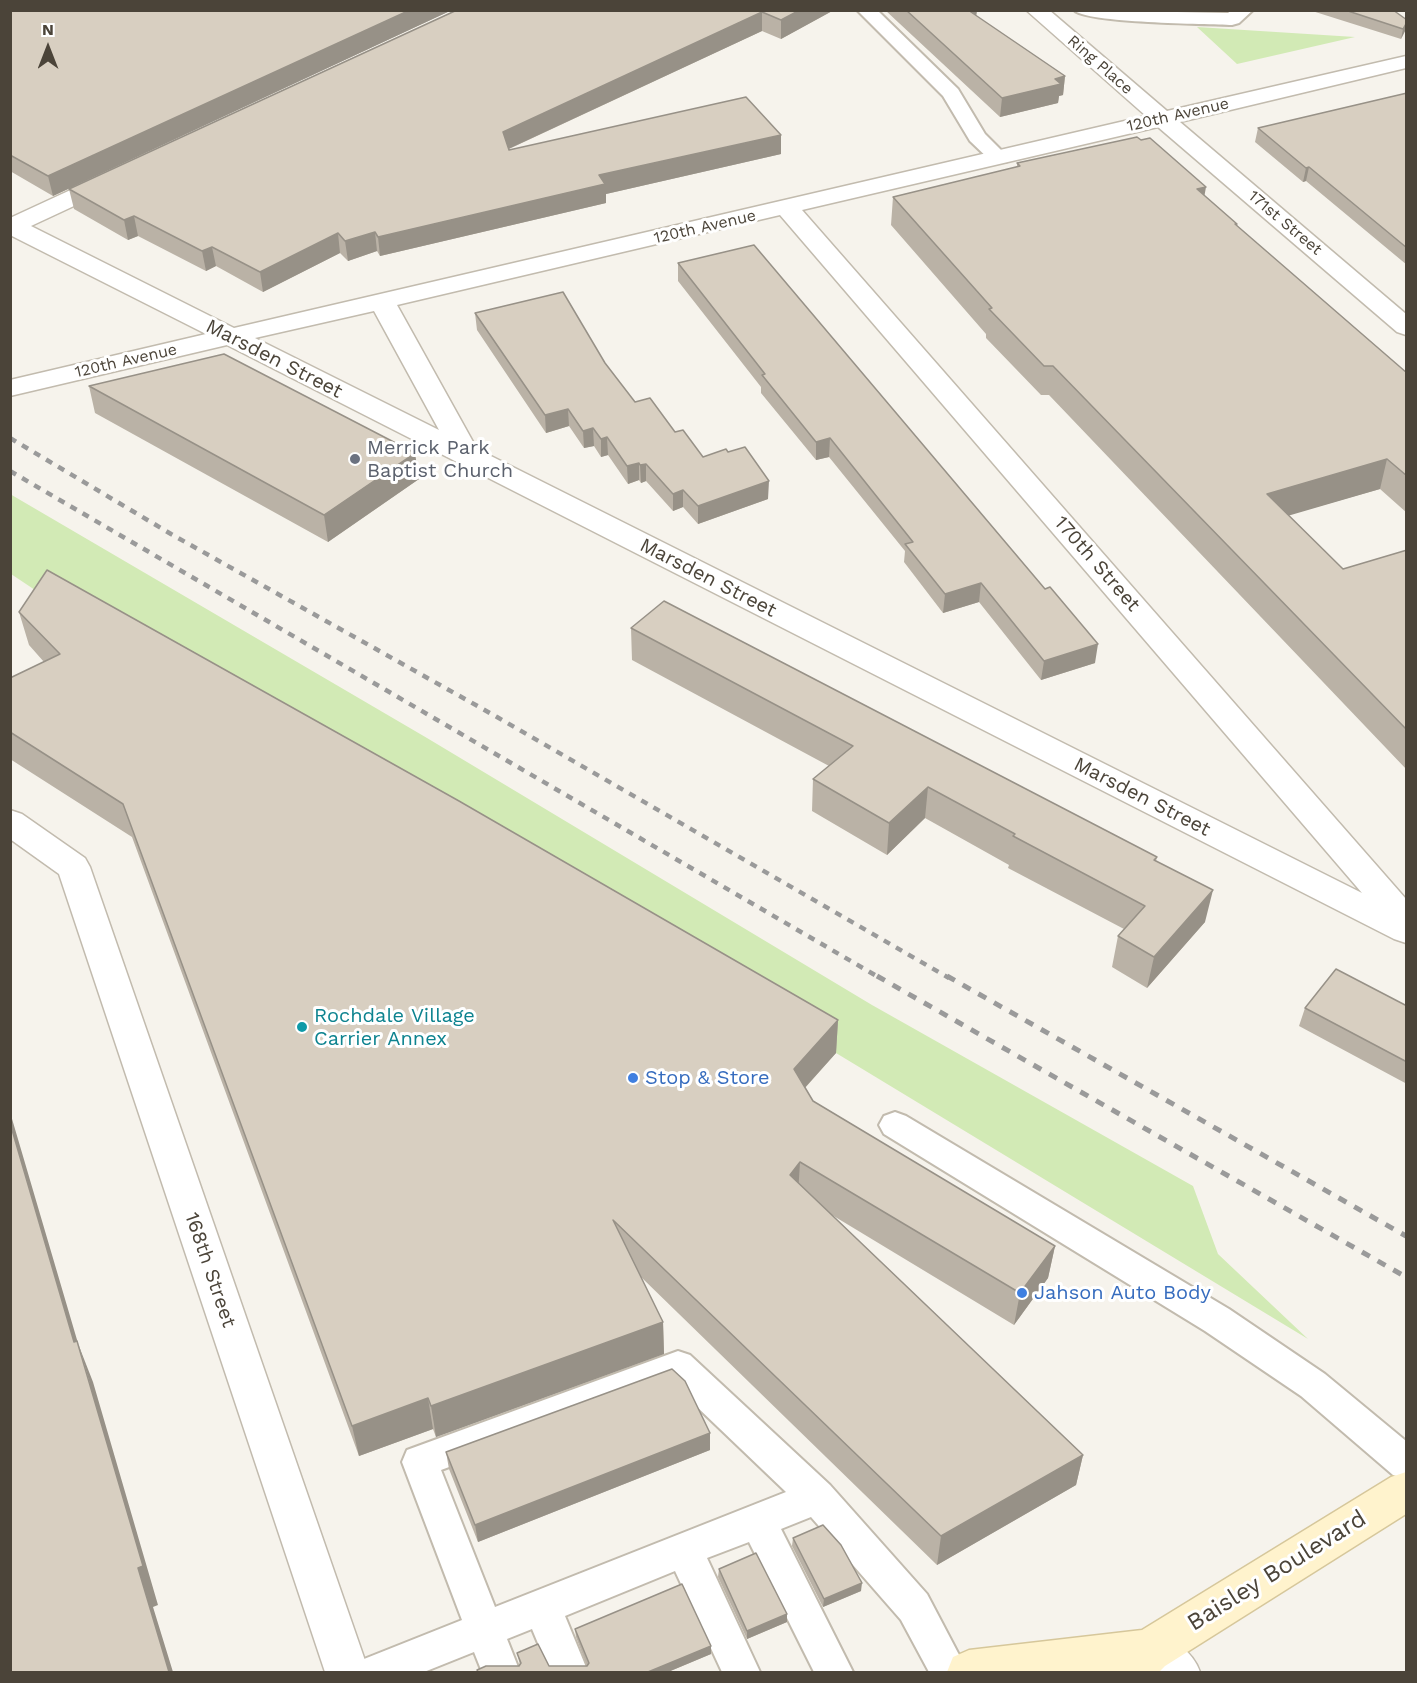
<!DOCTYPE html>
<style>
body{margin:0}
#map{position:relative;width:1417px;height:1683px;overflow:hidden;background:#f6f3ec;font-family:"Work Sans",sans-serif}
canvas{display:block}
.frame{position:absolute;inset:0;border:12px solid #4b4439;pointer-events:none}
.north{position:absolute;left:18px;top:18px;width:60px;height:60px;-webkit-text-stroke:4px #fff;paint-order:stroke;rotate:0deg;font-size:16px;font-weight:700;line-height:24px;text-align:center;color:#4b4439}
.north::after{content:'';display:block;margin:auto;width:21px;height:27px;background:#4b4439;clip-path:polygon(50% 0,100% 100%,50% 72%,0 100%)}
</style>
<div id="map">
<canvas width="1417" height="1683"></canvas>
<div class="frame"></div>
<div class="north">N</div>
</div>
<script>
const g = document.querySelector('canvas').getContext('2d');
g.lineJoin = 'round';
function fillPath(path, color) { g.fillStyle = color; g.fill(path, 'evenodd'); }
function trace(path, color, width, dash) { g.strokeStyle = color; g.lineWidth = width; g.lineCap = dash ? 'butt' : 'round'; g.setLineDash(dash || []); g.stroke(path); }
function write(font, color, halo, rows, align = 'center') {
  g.font = font + ' "Work Sans",sans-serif'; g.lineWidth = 6; g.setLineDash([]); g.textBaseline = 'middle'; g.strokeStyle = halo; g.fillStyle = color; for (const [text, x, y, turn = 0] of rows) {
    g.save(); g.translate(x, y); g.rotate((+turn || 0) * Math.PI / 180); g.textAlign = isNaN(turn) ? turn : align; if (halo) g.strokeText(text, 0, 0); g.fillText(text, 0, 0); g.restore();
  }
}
fillPath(new Path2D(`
 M1197,27L1355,37L1237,64Z
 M10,494L427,738L872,1005L1193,1186L1218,1254L1308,1339L836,1053L56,604L11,574Z`), '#d2eab5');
const lane = new Path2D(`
 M857,10H877L958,89L985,134L1009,158L1006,162H992L970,141L943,96Z
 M1074,10L1228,13L1232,10H1253L1239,23L1232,25C1209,24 1084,23 1074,10Z
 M895,1112L906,1116L1229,1309L1325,1374L1406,1441V1479L1393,1475L1301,1396L1205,1331L884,1134L879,1125L884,1116Z
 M678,1351L690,1355L830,1485L927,1594L968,1672H929L901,1620L811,1517L781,1529L853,1672H814L749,1542L707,1558L760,1672H722L675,1571L565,1616L588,1672H550L532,1629L507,1639L520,1672H482L474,1652L424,1672H359L364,1659L462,1620L402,1462L407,1450ZM673,1384L786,1492L495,1607L441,1470Z`);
const street = new Path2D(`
 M1026,10H1049L1167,111L1406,56V68L1180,122L1406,314V335L1397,332L1158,127L802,210L1406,899V943L1394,939L227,345L10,396V380L206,334L10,235V218L103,175L111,173L119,175L123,180L119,185L31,226L234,328L1146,116ZM780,215L1362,893L477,449L397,305ZM374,311L439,430L255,338Z
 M10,810L22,814L85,858L90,867L369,1672H325L59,874L10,839Z
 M1149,1629C1170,1638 1193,1650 1200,1672H1142L1133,1666L1127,1651L1133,1636Z`);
const secondary = new Path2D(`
 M1406,1472V1514L1165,1666L1159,1672H947L953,1657L969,1650L1142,1630L1391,1477Z`);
trace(lane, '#c2bbae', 4);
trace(street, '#c2bbae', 3);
trace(secondary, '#d6c79b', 3);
fillPath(lane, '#fff');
fillPath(street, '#fff');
fillPath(secondary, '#fff3cd');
trace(new Path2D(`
 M10,438L171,534L497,717L949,978
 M10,471L880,978`), '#9a9a9a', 4.5, [7, 7]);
trace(new Path2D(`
 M877,976L1406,1277
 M947,976L1406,1236`), '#9a9a9a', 5, [9, 9]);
fillPath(new Path2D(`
 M10,10H452L53,196L10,171Z
 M457,10H834L781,39L762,31L509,149V150L781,154L606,194V203L380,256L377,251L348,261L340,253L263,292L216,266L206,271L138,236L128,240L74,209L69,189Z
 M885,10H977L976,16L1065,76L1063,95L1059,96L1058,103L1000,117Z
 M1309,10H1393L1407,20V23L1405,31L1401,39Z
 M1407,93V265L1306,181L1303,182L1255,142L1258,128Z
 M1017,163L1204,195L1237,224V226L1407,373V513L1380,489L1288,515L1343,569L1407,550V770L1049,395H1041L986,338V334L891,225L893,197L1017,167Z
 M678,263L1095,663L1041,680L979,602L943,613L904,562L905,551L829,457L816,460L761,393V387L678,281Z
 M475,313L605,363L635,402L675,432L703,457L768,499L698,524L683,507L673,511L646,481L641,483L639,480L628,484L608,455L601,457L594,446L584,448L569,426L546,433L477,330Z
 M89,386L419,479L328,542L95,413Z
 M19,612L838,1020L836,1053L805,1088L813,1101L1055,1246L1048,1278L1014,1325L832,1215L1083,1455L1076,1485L937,1565L641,1277L663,1322L664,1354L436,1437L433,1429L359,1456L132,837L10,759V678L44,662L29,645Z
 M631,628L1157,857L1156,861L1205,922L1147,988L1112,967L1118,936L1124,929L1008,868L1009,865L925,818L887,855L812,811L813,779L829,766L632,660Z
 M1407,1006V1084L1299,1026L1305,1008Z
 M710,1450L478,1542L449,1469L446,1452Z
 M793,1538L861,1591L823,1607L792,1546Z
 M719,1569L787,1614V1622L747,1639L718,1577Z
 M575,1629L711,1654L668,1672H478L477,1670L519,1666L520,1665L517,1653L549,1666H587L576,1637Z`), '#bab2a6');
fillPath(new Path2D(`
 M410,10H452L53,196L48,176Z
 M800,10H834L781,39V20Z
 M964,10H977L975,24Z
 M762,12V31L504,151L503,132Z
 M1407,22L1405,31L1401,39L1403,29Z
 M1065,76L1063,95L1059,96L1058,103L1000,117L1002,98L1055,79Z
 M781,135V154L606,194V203L380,256L378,237L599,175Z
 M1309,167L1306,181L1303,182L1306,168Z
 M1206,187L1201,215L1197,189Z
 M134,216L138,236L128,240L124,220Z
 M375,232L377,251L348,261L345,241Z
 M338,233L340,253L263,292L260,272Z
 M212,247L216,266L206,271L202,251Z
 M568,409L569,426L546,433L545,415Z
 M593,428L594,446L584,448L583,431Z
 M607,437L608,455L601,457V439Z
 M830,438L829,457L816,460V442Z
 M415,453L419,479L328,542L324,515Z
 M1387,459L1380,489L1260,524L1267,494Z
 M639,463V480L628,484L627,466Z
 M646,464V481L641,483L640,465Z
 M769,481L768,499L698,524V506Z
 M683,490V507L673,511V494Z
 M981,583L979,602L943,613L945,594Z
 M1098,644L1095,663L1041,680L1044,661Z
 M928,787L925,818L887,855L889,823Z
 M1213,890L1205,922L1147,988L1154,957Z
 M838,1020L836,1053L792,1102L794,1069Z
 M10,1112L90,1384L74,1342L10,1123Z
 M800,1162L798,1195L790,1175Z
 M1055,1246L1048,1278L1014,1325L1020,1293Z
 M663,1322L664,1354L436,1437L431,1406Z
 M77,1341L93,1382L158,1605L153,1607L173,1672H169L138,1568Z
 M428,1398L433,1429L359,1456L352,1426Z
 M710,1433V1450L478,1542L475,1525Z
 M1083,1455L1076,1485L937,1565L941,1536Z
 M862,1583L861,1591L823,1607L824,1599Z
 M787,1614V1622L747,1639V1631Z
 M711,1646V1654L668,1672H648Z`), '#979187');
const building = new Path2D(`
 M10,10H410L48,176L10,155Z
 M457,10H800L781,20L762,12L503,132L509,150L746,97L781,135L599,175L605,184L378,237L375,232L345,241L338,233L260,272L212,247L202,251L134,216L124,220L69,189Z
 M906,10H968L1065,76L1055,79L1061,84L1002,98Z
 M1345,10H1393L1407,20V22L1403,29Z
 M1407,93V248L1309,167L1306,168L1258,128Z
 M1137,137L1141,140L1150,138L1206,187L1197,189L1237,224H1235L1407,373V476L1387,459L1267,494L1343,569L1407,550V730L1053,366H1044L989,309L992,308L893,197L1020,166L1017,163Z
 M754,245L1045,589L1050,587L1098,644L1044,661L981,583L945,594L905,544L913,542L830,438L816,442L762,375L765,374L678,263Z
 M563,292L605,363L635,402L650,398L675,432L683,430L703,457L726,449L728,452L745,447L769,481L698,506L683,490L673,494L646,464L640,465L639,463L627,466L607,437L601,439L593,428L583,431L568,409L545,415L475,313Z
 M224,354L415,453L324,515L89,386Z
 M47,570L459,801L838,1020L794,1069L813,1101L1055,1246L1020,1293L800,1162L790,1175L1083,1455L941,1536L613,1220L663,1322L431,1406L428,1398L352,1426L123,804L10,732V678L60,654L19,612Z
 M664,601L1157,857L1154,860L1213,890L1154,957L1118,936L1145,906L1013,836L1015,834L928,787L889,823L813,779L853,746L631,628Z
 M1336,969L1407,1006V1062L1305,1008Z
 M10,1123L74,1342L77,1341L143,1566L138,1568L169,1672H10Z
 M672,1369L685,1381L710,1433L475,1525L446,1452Z
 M823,1525L841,1545L862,1583L824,1599L793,1538Z
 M756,1553L787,1614L747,1631L719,1569Z
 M682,1584L711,1646L648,1672H478L477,1670L486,1666H519L521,1663L517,1653L538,1644L549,1666H587L589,1663L575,1629Z`);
fillPath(building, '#d8cfc1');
trace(building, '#979187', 1.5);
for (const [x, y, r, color] of [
 [355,459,6,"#6b7280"],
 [302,1027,6,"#0f9aa8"],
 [633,1078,6,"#3f7fe0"],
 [1022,1293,6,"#3f7fe0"]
]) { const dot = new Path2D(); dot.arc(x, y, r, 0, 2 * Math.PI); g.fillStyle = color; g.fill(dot); trace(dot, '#fff', 2); }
write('16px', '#4b4439', '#fff', [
 ["Ring Place",1100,65,41],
 ["120th Avenue",1178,115,-13],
 ["171st Street",1285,223,40],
 ["120th Avenue",705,227,-13],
 ["120th Avenue",126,361,-13]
]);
write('20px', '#4b4439', '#fff', [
 ["Marsden Street",274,359,27],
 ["170th Street",1097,564,49],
 ["Marsden Street",708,578,27],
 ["Marsden Street",1142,797,27],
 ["168th Street",210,1270,71]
]);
write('20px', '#5b616d', '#fff', [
 ["Merrick Park",367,448],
 ["Baptist Church",367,471]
], 'left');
write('20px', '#0d838f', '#fff', [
 ["Rochdale Village",314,1016],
 ["Carrier Annex",314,1039]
], 'left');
write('20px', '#366cbe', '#fff', [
 ["Stop & Store",645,1078],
 ["Jahson Auto Body",1034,1293]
], 'left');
write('24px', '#4b4439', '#fff', [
 ["Baisley Boulevard",1277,1571,-32]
]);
</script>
